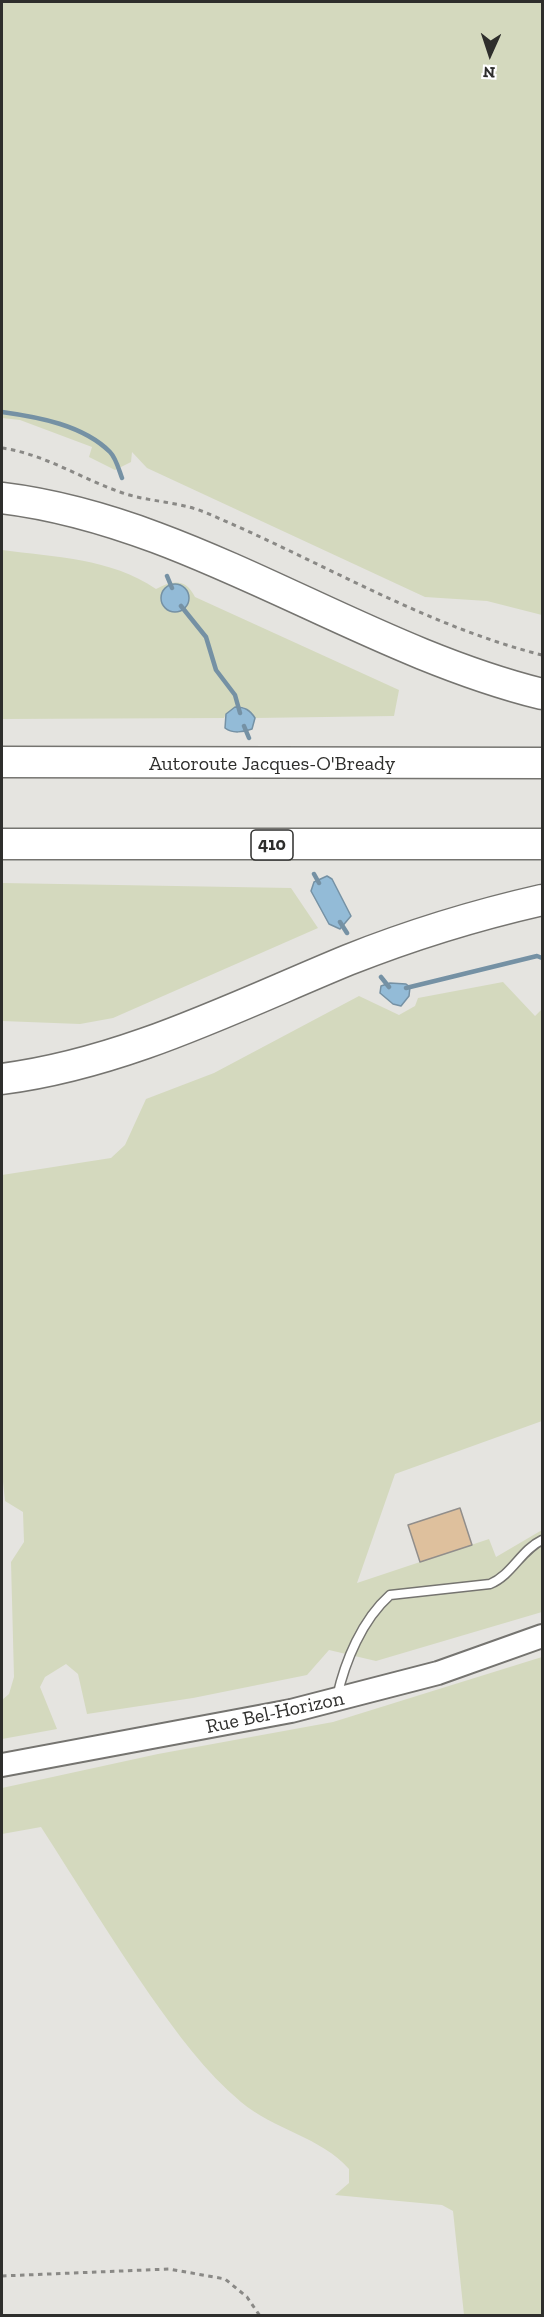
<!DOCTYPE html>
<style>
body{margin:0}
#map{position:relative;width:544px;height:2317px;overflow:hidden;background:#e5e4e0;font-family:"Zilla Slab",serif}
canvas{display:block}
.frame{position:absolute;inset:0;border:3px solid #2e2e2c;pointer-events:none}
.north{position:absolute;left:460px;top:24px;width:60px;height:60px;-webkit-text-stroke:4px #fff;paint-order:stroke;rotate:183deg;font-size:16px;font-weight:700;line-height:24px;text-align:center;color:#2e2e2c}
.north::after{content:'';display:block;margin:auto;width:21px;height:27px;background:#2e2e2c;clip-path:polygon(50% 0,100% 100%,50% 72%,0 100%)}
</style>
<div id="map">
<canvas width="544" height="2317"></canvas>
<div class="frame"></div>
<div class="north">N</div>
</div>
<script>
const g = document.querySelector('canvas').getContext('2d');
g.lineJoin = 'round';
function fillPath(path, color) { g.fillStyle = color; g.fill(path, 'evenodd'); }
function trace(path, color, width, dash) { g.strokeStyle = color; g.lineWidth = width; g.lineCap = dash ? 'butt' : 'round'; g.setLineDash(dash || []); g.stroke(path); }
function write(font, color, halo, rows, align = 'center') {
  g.font = font + ' "Zilla Slab",serif'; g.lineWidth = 5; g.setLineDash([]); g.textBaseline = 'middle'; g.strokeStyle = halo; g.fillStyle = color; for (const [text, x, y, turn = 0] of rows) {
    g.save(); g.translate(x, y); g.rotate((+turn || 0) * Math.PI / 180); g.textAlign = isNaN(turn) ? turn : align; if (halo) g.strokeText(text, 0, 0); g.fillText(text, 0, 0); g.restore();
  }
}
fillPath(new Path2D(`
 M2,2H542V615L487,601L425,597L147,468L132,452L131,462L115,470L89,457L92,447L20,420L2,418Z
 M2,550C54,557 111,558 156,589C172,580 186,578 195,597L399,690L394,716L255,718L244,707L226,714L224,718L2,719Z
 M2,883L291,888L318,928L113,1018L80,1024L2,1021Z
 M503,982L535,1016L542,1009V1421L395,1474L357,1583L489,1539L496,1557L542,1530V1612L376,1661L329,1650L307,1675L193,1698L87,1714L78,1674L66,1664L45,1677L40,1687L57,1729L2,1739V1700L9,1694L14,1677L11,1562L24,1542L23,1512L5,1501L2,1472V1175L111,1158L125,1145L146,1099L214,1073L359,996L399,1015L415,1006L418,998Z
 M542,1657V2315H464L453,2211L442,2205L335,2195L349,2183V2169C321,2137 274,2130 241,2102C205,2072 177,2033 150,1995C112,1940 77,1883 41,1827L2,1834V1788L158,1754L333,1722Z`), '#d4d9be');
const water = new Path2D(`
 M161 598a14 14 0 1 1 28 0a14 14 0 1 1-28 0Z
 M235,707C245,707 250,710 255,718L252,729C244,732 232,734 225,728L226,714Z
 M327,876L332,879L351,916L340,929L329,924L311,891L314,882Z
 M390,983L406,984L410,987L409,996L401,1006L393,1004L380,993L381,986Z`);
fillPath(water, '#93bbd7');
trace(water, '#7591a4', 1.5);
trace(new Path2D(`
 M2,412C38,417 83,425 110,452C116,458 119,470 122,478
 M167,576L172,588
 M181,606L206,637L216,670L235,695L240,713
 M244,726L249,738
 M314,874L319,883
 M340,922L347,933
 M381,977L389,987
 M406,988L537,956L542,958`), '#7591a4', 4.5);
const building = new Path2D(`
 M460,1508L472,1545L420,1562L408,1525Z`);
fillPath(building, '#dec09d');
trace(building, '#918e8b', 1.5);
const lane = new Path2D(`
 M337,1697C345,1661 362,1620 390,1595L490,1584C512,1575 521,1550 542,1540`);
const secondary = new Path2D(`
 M2,1765L291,1711L438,1673L542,1636`);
const highway = new Path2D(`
 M2,498C192,521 356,648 542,694
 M2,762L542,763
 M2,844H542
 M2,1079C125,1063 234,1007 348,960C411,935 476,915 542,900`);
trace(lane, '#757470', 11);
trace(secondary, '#757470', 26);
trace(highway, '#757470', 33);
trace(new Path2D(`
 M2,448C44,454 80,478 120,492C147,502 177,501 204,512C317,559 423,625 542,655
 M2,2276L169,2269L225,2279L247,2297L260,2316`), '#8a8986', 3, [4.5, 4.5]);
trace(lane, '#fff', 8);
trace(secondary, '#fff', 22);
trace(highway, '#fff', 30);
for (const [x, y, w] of [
 [272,845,42]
]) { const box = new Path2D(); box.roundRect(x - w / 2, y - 15, w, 30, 4.5); g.fillStyle = '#fff'; g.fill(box); trace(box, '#2e2e2c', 1.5); }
write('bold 18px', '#2e2e2c', null, [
 ["410",272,845]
]);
write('20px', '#2e2e2c', '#fff', [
 ["Autoroute Jacques-O'Bready",272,764],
 ["Rue Bel-Horizon",275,1713,-12]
]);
</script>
